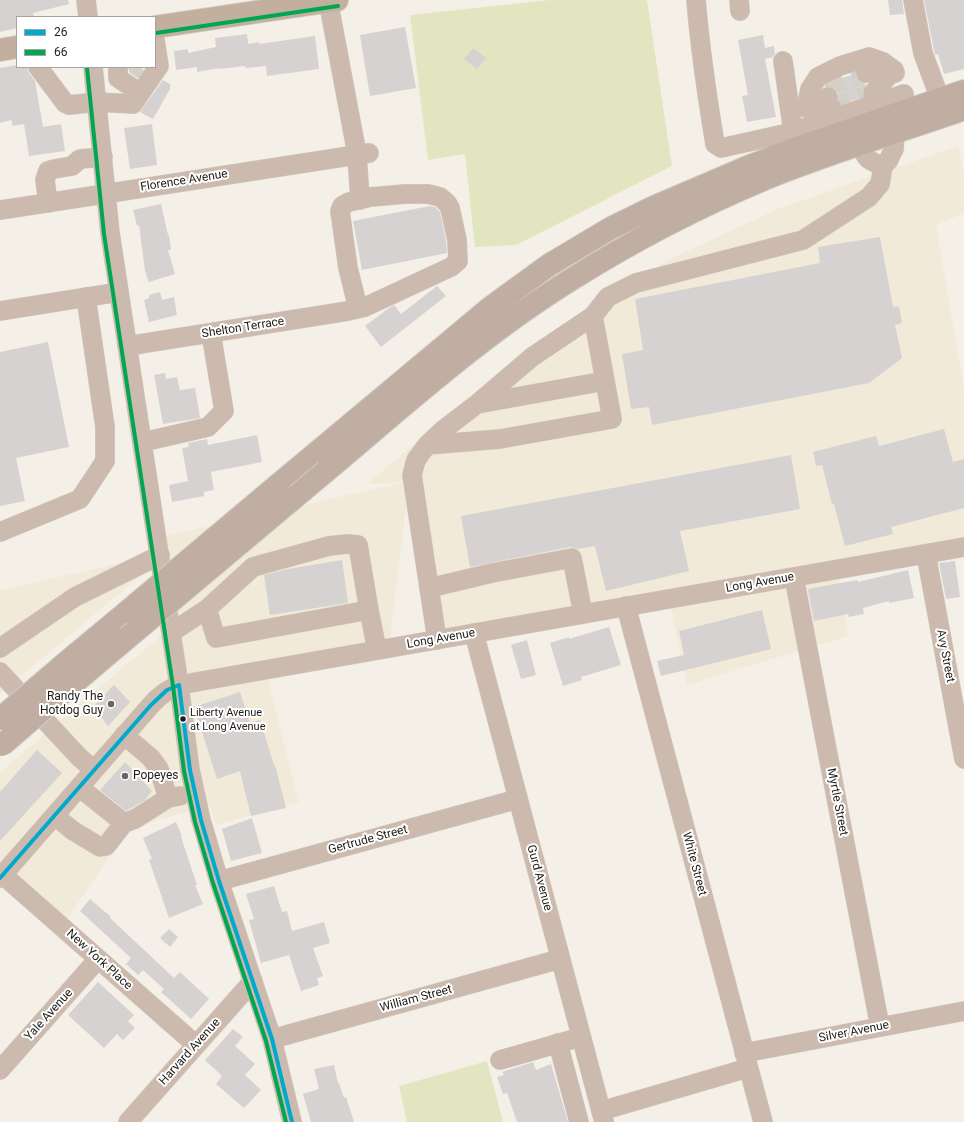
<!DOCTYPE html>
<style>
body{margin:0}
#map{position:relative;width:964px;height:1122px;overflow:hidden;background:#f4f0e7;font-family:Roboto,sans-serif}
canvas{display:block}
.legend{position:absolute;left:16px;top:16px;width:140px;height:52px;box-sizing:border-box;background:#fff;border:1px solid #a5a4a2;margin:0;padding:5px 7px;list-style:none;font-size:12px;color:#1f1c16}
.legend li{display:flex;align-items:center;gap:8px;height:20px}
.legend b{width:20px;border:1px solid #a5a4a2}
</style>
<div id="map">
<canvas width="964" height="1122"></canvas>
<ul class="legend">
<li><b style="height:5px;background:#00a9ce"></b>26</li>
<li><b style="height:5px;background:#00a651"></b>66</li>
</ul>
</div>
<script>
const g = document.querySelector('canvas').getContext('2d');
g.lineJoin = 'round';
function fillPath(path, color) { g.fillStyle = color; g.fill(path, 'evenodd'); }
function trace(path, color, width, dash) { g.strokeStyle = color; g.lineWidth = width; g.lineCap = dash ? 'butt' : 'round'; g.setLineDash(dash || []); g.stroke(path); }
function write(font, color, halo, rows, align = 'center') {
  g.font = font + ' Roboto,sans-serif'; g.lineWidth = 4; g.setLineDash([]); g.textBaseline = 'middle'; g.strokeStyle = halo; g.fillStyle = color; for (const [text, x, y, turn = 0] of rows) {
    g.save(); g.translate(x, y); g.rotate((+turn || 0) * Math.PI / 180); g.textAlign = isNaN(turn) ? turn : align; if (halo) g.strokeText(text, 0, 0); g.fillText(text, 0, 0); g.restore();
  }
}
fillPath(new Path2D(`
 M958,146L964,173V213L936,225L964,390V547L837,563L848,636L687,685L668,593L434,636L409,483L389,648L266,670L299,802L216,825L209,805L128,829L62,927L0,877V773L52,727L170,628L157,538L406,482L367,484L485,384L664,262L778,209Z
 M131,561L140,576L0,694V590Z`), '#f1ead8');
fillPath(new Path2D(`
 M550,0H647L672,166L516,245L475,247L465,154L428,160L410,15Z
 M487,1061L503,1122H407L399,1086Z`), '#e1e6c1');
fillPath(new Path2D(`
 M0,0H68L69,4L33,13L34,17H17V28L0,32Z
 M888,0H902L904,14L890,15Z
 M924,0H964V69L944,74L938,54L935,55Z
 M405,27L416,88L370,96L360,35Z
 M247,34L248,44L259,42V44L315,36L319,69L267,76L266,66L245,68V66L219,69V68L197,72V67L176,70L174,51L188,49V53L216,47L215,38Z
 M763,35L765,48L774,46L775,54L773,57L765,59L776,117L747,122L742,96L748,95L738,40Z
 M473,48L486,58L477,69L464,59Z
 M17,65V67H27L29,73L35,81L43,127L61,124L65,151L29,156L24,124L13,126L11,120L0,123V68Z
 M129,67H139L143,69L137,78L129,72Z
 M855,74L857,80L861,83L866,84L862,90L863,97L842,104L838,99V92L834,88L829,86L825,87L839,79Z
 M163,80L170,84V89L153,119L140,112Z
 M152,124L157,165L130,169L124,128Z
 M161,204L168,235H169L171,250H168L175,274L149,282L145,271L139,225L137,226L133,210Z
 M430,206L435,207L440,212L446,241L447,253L362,270L353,221Z
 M880,237L893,307L899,306L902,323L895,325L902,358L869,383L652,425L649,407L631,409L622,354L643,350L635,299L820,263L818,247Z
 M437,286L446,296L381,347L365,326L389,308L394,305L401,314Z
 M160,292L162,300L174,297L177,315L149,322L144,300L149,298V295Z
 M48,342L69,447L16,458L25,501L0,506V352Z
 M165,373L166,379L177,377L180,390L195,388L200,418L163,424L154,375Z
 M944,429L953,462L964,459V508L891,527L893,534L845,546L834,504H832L822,465L816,466L813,452L876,436L879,446Z
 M257,435L262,462L211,472L214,490L204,492V496L172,502L169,485L188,481L182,448L189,447L188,443L207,439L208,445Z
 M791,455L800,509L680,531L689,571L606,591L595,546L578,549L575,548L570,547L470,567L461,516Z
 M342,560L348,603L270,615L264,575L288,569Z
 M955,561L960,597L946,599L939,563Z
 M908,570L914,598L889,603V601L863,608L864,614L849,617L848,614L814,621L808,589L857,580L858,582Z
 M762,610L771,649L661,676L657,661L684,655L679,631Z
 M609,627L621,665L581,677L582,680L563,686L550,643L569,637V639Z
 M527,640L536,675L521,679L511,645Z
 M114,685L130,702L108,726L93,707Z
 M240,692L250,723L260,720L274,765H275L286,808L251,816L240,771L217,779L194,707Z
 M37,750L62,773L0,841V792Z
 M125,762L152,791L145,800L126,811L100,790Z
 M252,818L262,853L231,861L222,829Z
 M176,822L182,836L181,837L197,885H195L203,904L169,918L149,860L152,859L143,838Z
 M274,886L282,912L287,911L292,931L324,922L330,943L313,948L323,976L317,978L319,985L301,991L289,955L261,963L249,920L254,919L246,894Z
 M90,899L111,917L110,918L174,978L180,972L209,999L191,1019L161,992L164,989L143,970L138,975L126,964L131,958L80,911Z
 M169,929L178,937L170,947L160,938Z
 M98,982L134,1015L128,1021L135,1028L123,1040L117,1034L104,1048L68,1015Z
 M233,1029L243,1037L235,1046L255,1064L245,1075L261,1090L244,1108L216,1084L222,1076L205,1060Z
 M533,1062L536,1070L551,1064L568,1122H517L507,1093L503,1094L497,1077L504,1075L502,1072Z
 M334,1065L338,1083H339L344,1098L346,1097L354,1122H311L303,1094L319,1089L314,1069Z`), '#d5d2d1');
trace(new Path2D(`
 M134,74L140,67
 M825,87L866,73
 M832,108L873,93`), '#d4d0c8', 19, [19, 10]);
const minor = new Path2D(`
 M86,0L88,17
 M328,0L357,154L360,200
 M696,0C700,48 707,96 715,144L721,148L793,132L904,94
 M739,0L740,11
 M913,0L923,53L940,99
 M783,61L793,132
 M38,67L65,103L69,105L97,102L133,104L159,66L155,40
 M93,67L110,233L179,685L190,770L201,820L219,881L272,1039L292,1122
 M118,67V78L140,93
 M866,73L894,70L895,73
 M873,93L894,70L889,73
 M828,97L806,108H832
 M806,108L810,89L818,77L840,66L869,57L883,62L894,70
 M861,145C865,159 869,161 883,166
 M48,203L45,180L48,171L54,169L72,166L80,159L103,157
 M0,210L369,153
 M0,311L119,292
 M593,316L608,297L636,283L803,240L869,197L880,184L883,166L888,161L894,149L895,133
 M127,346L348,311L365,307L451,267L458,261L457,240L450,208L447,203L440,197L428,194H405L371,197L349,202L342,206L340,211L348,268L358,308
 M477,404L605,381
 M143,442L208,427L224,411L211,333
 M427,445L500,439L612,419L593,316L532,357L477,404L443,430L427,445L416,460L412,475L437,640
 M0,532L80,499L105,461V427L86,297
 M926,554L964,759
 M794,577L880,1027
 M429,588L492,573L572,558L583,614
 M626,606L763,1122
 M207,609L216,638L369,610L377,650
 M172,632L207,609L253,567L329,546L347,544L358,545L369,610
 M474,633L604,1122
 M0,648L75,597L160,555
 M0,672L79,757L94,770
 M124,735L151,758L159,769L168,798L180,796
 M79,787L124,823L135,819L168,798
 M55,816L72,830L100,847L106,846L124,823
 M3,875L196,1045
 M0,878L151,705C159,696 168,689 179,685L964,547
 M219,881L518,799
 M272,1039L560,959
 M558,1043L579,1122
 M744,1053L964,1011
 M500,1060L581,1037
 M0,1070L98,959
 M601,1111L748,1068
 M128,1122L253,981`);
const major = new Path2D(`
 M155,27L337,0
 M0,50L17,47`);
const highway = new Path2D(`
 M326,471C406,404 483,334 572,279C634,240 700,206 767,178C831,152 898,132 964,109
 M278,485L490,308L549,265L611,228L656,206L745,168L791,150L964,91
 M62,666L127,612
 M75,682L127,638`);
trace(minor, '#d1cdc6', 20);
trace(major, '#d1cdc6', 24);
trace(highway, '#d1cdc6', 24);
trace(minor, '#cdbaaf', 19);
trace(major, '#c3af9e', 22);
trace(highway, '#bfaea1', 22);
const highwayBridge = new Path2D(`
 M127,612L278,485
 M127,638L326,471
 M0,719L62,666
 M2,745L75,682`);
trace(highwayBridge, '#d1cdc6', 24, []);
trace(highwayBridge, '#bfaea1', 22);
trace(new Path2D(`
 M179,685L190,770L201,820L219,881L272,1039L292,1122
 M0,878L151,705L167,690L179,685`), '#00a9ce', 4);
trace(new Path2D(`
 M156,33L338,6
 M87,68L104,234L173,686L184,771L195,822L213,883L266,1041L286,1122`), '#00a651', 4);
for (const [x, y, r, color] of [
 [111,704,4,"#6a665f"],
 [183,719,3.5,"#1f1c16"],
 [125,776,4,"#6a665f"]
]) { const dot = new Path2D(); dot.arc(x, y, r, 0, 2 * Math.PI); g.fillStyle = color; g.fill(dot); trace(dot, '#fff', 1.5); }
write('11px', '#1f1c16', '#fff', [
 ["Liberty Avenue",190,713],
 ["at Long Avenue",190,727]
], 'left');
write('12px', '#1f1c16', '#fff', [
 ["Florence Avenue",184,181,-9],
 ["Shelton Terrace",243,328,-9],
 ["Long Avenue",760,583,-10],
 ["Long Avenue",441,639,-10],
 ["Avy Street",945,656,79],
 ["Myrtle Street",837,802,79],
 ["Gertrude Street",368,840,-15],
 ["White Street",694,864,75],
 ["Gurd Avenue",539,878,75],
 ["New York Place",99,960,42],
 ["William Street",416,999,-15],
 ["Yale Avenue",49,1015,-48],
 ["Silver Avenue",854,1032,-11],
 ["Harvard Avenue",190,1052,-48]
]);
write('12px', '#1f1c16', '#fff', [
 ["Randy The",103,697],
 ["Hotdog Guy",103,711],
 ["Popeyes",133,776,"left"]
], 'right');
</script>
